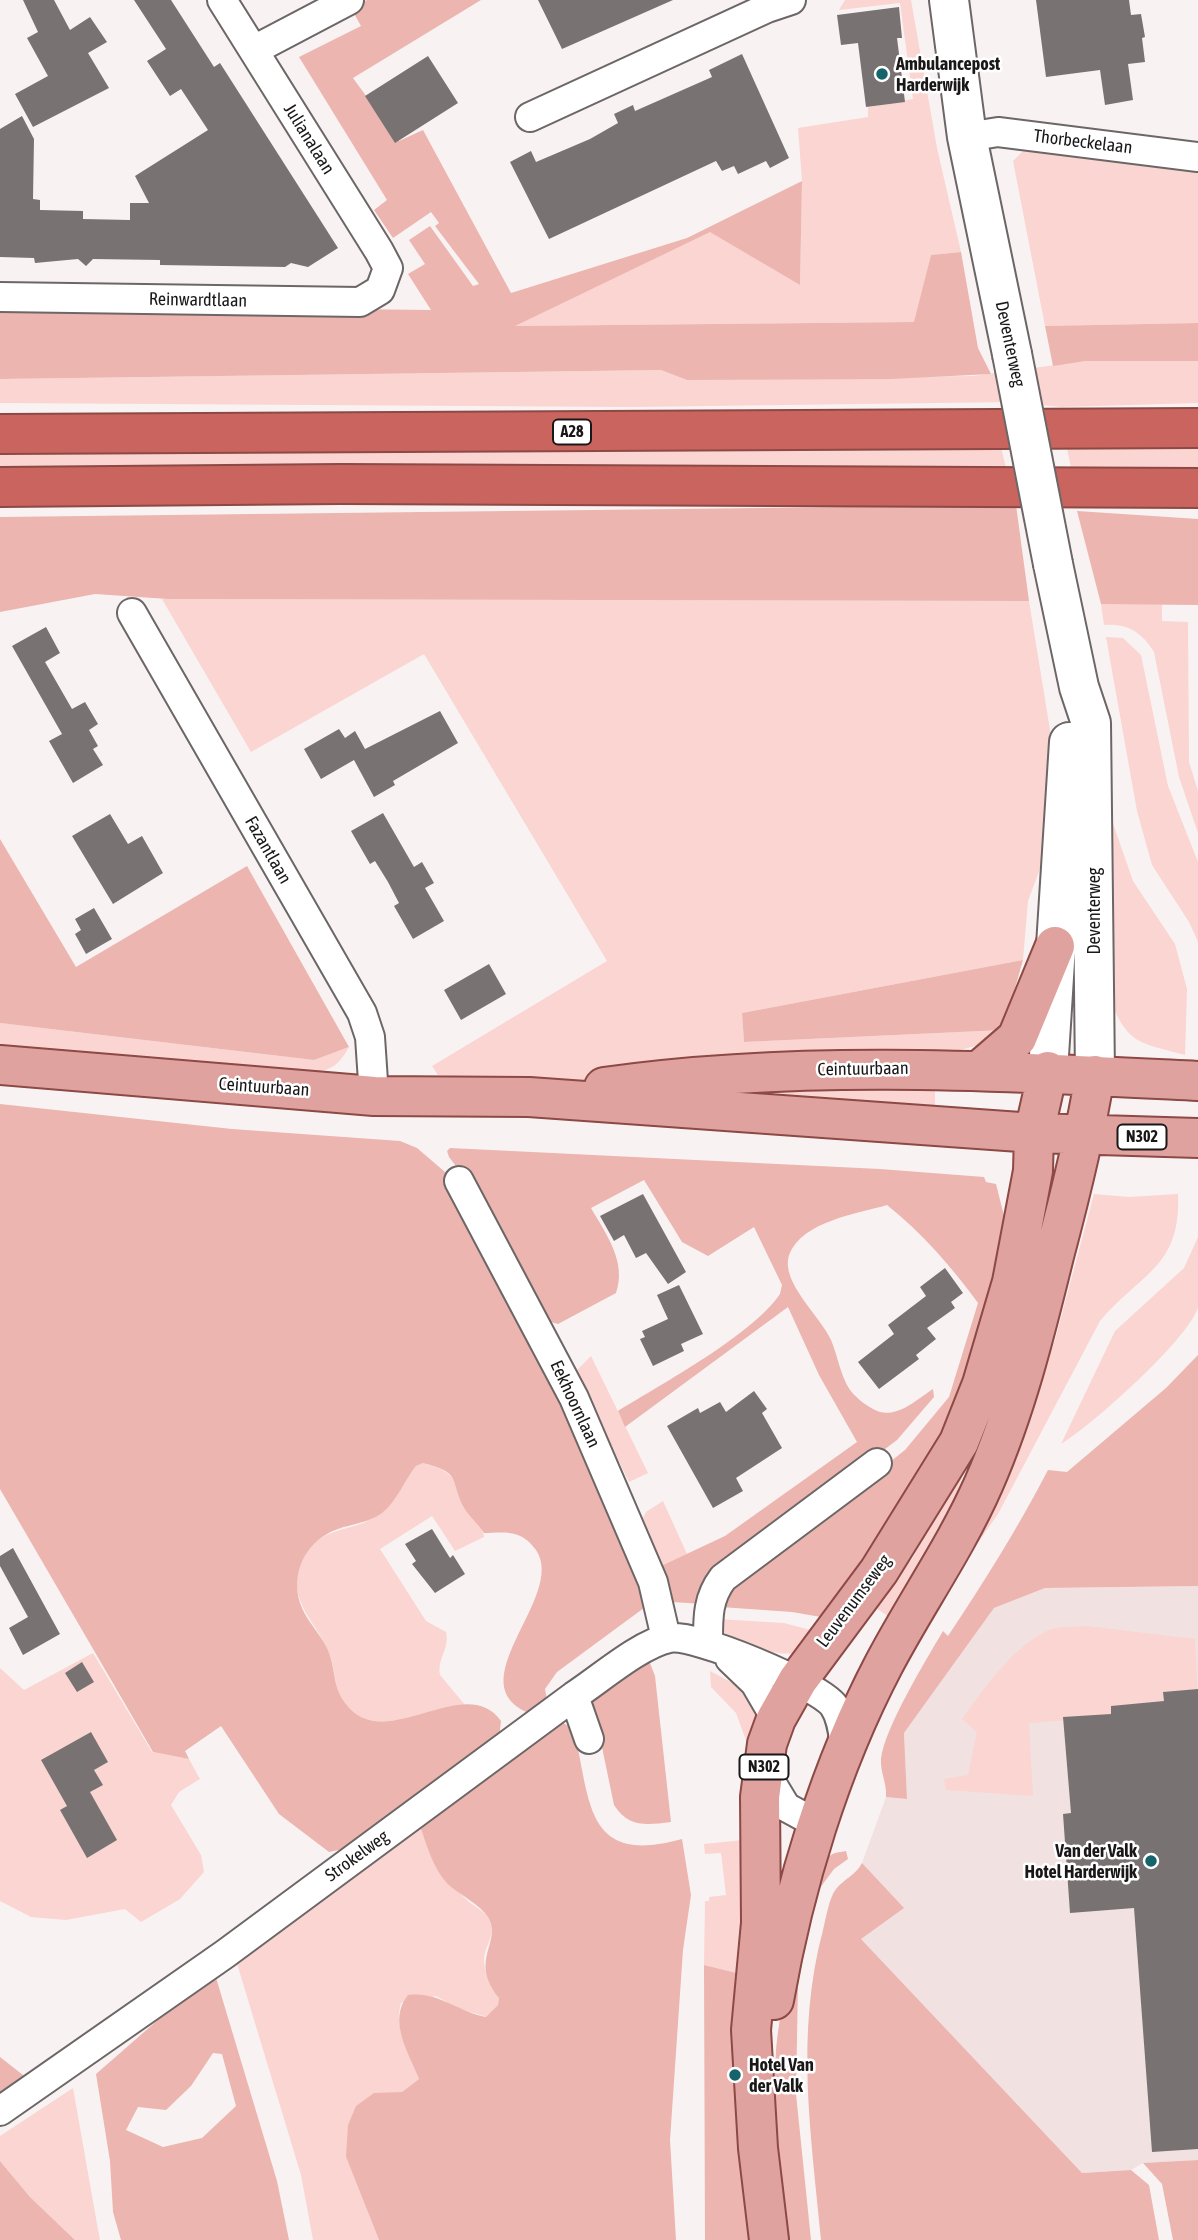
<!DOCTYPE html>
<style>
body{margin:0}
canvas{display:block;background:#f8f2f2}
</style>
<canvas width="1198" height="2240"></canvas>
<script>
const g = document.querySelector('canvas').getContext('2d');
g.lineJoin = 'round';
function fillPath(path, color) { g.fillStyle = color; g.fill(path, 'evenodd'); }
function trace(path, color, width, dash) { g.strokeStyle = color; g.lineWidth = width; g.lineCap = dash ? 'butt' : 'round'; g.setLineDash(dash || []); g.stroke(path); }
function write(font, color, halo, rows, align = 'center') {
  g.font = font + ' "Asap Condensed",sans-serif'; g.lineWidth = 5; g.setLineDash([]); g.textBaseline = 'middle'; g.strokeStyle = halo; g.fillStyle = color; for (const [text, x, y, turn = 0] of rows) {
    g.save(); g.translate(x, y); g.rotate((+turn || 0) * Math.PI / 180); g.textAlign = isNaN(turn) ? turn : align; if (halo) g.strokeText(text, 0, 0); g.fillText(text, 0, 0); g.restore();
  }
}
fillPath(new Path2D(`
 M1198,1586V2160L1143,2163L1131,2170L1082,2173L860,1938L903,1908L862,1863L886,1797L907,1799L904,1733L994,1608L1045,1588Z`), '#f1e2e1');
fillPath(new Path2D(`
 M845,0H911L937,148L961,252L931,255L915,322L513,326L710,231L800,285L802,181L798,128L868,117V107L913,99L900,3L839,10Z
 M1030,144L1198,168V323L1045,326L1013,161Z
 M1086,361H1198V403L1061,407L1013,402L631,407L0,403V379L661,370L687,380L973,376Z
 M0,447H1001L1007,472L0,473Z
 M1067,449H1198V471L1072,472Z
 M162,599L1029,601L1051,736L1053,773L1041,866L1028,901L1023,960L742,1013L744,1042L1003,1030L979,1045L926,1059L556,1082L438,1075L432,1066L607,961L424,654L251,752Z
 M1162,603V621L1188,622L1189,762L1198,791V833L1179,777L1154,652C1142,632 1127,623 1104,625L1101,604Z
 M1106,637L1123,638L1141,655L1168,786L1198,862V942L1189,922L1152,865L1137,811Z
 M1100,786L1133,881L1175,944L1187,989L1185,1055C1138,1042 1128,1045 1109,997Z
 M0,1023L314,1060L349,1047C340,1063 332,1071 313,1072L0,1049Z
 M935,1075V1108L783,1095L691,1101V1084Z
 M1094,1194L1129,1197L1178,1194C1181,1267 1142,1272 1100,1321L998,1514L957,1573L1007,1460L1055,1340Z
 M1198,1237C1198,1258 1198,1287 1198,1307C1190,1338 1090,1427 1061,1444L1115,1331L1184,1268Z
 M591,1356L648,1473L629,1482L575,1372Z
 M970,1451L949,1520L895,1621L870,1604L912,1559Z
 M423,1463C467,1475 449,1487 469,1514C475,1522 483,1526 484,1537L455,1551L432,1516L380,1549L426,1621L446,1632C450,1649 437,1658 440,1675L465,1705C439,1710 385,1730 360,1717C330,1702 339,1672 327,1648C313,1619 285,1596 302,1561C320,1524 349,1534 377,1516C395,1505 403,1482 416,1466Z
 M663,1501L687,1554L661,1566L643,1518L646,1512Z
 M717,1619L784,1623L818,1632L800,1652C773,1659 743,1641 719,1630Z
 M1087,1626L1195,1639L1198,1702L1112,1707L1111,1717L1029,1723L1033,1796L946,1790L944,1779L968,1775L977,1732L962,1719C984,1689 1014,1645 1049,1630C1059,1626 1075,1627 1087,1626Z
 M93,1653L152,1752L189,1759L200,1779L179,1792L171,1805L201,1855L204,1872L180,1899L141,1922L125,1909L66,1920L31,1917L0,1901V1668L24,1690Z
 M710,1671L746,1690L762,1711L748,1746L736,1713L711,1687Z
 M419,1823C431,1855 442,1876 467,1900C473,1906 483,1910 488,1917C496,1931 489,1940 485,1953C481,1966 491,1988 499,1998L498,2005L487,2017L457,2008L436,1996L401,2003C393,2029 410,2055 419,2079L402,2092L374,2094L346,2157L379,2240H313L301,2175L235,1957Z
 M743,1840L745,1975L704,1965L705,1901H709V1897L726,1895L721,1853L705,1854L704,1844Z
 M73,2088L97,2224L100,2240H75L30,2197L0,2161V2136Z`), '#fbd5d1');
fillPath(new Path2D(`
 M367,0H481L353,78L399,141L423,130L511,293L687,238L802,181L800,285L710,232L515,326L914,322L931,255L961,252L978,348L991,374L891,379L687,380L661,370L0,379V305L431,310L408,274L425,264L409,240L430,226L473,286L479,284L435,226L439,223L431,212L393,238L374,210L387,200L299,57L361,26L351,8Z
 M1198,323V361H1086L1053,366L1045,326Z
 M1016,505L1029,601L168,599L95,594L0,612V517Z
 M1077,511L1198,519V605L1101,604Z
 M0,839L76,967L247,866L349,1047L314,1060L0,1023Z
 M1023,960L1003,1030L744,1042L742,1013Z
 M0,1104L232,1129L400,1141L417,1148L445,1172L569,1410L648,1605L557,1672L545,1689L547,1700L534,1715C451,1687 568,1597 536,1550C522,1530 507,1532 484,1533C478,1523 468,1516 463,1506C450,1478 461,1473 423,1463L416,1466C404,1481 397,1501 382,1513C366,1525 343,1524 327,1534C301,1549 290,1580 302,1608C308,1622 320,1634 327,1648C336,1667 332,1686 345,1703C384,1757 465,1670 501,1721L499,1739L357,1846L329,1852L279,1814L221,1726L185,1751L189,1759L153,1752L0,1489Z
 M450,1148L880,1169L984,1177L986,1182L996,1184L1004,1216L995,1263L998,1293L919,1494L821,1617L792,1612L721,1607L717,1599L905,1450L949,1397L978,1303C951,1266 923,1234 887,1205C857,1214 802,1221 789,1255C780,1282 821,1317 831,1340C838,1356 840,1375 850,1390C857,1399 870,1409 880,1412C899,1417 919,1398 933,1389L934,1397L897,1440L801,1512L703,1604L672,1602L661,1566L725,1536L857,1442L819,1375L788,1307L625,1427L618,1411C663,1383 751,1336 780,1294L782,1285L754,1227L708,1256L682,1242L644,1180L591,1208C606,1234 627,1262 616,1293L558,1324L547,1321L479,1196L449,1157L447,1151Z
 M1198,1355V1586L1045,1588L994,1608L904,1733L907,1799L886,1797C887,1783 880,1772 881,1759C884,1729 926,1660 943,1631L948,1636C984,1582 1018,1528 1048,1470L1067,1472L1166,1388Z
 M648,1658L655,1676L671,1822C646,1825 629,1828 614,1805L592,1699Z
 M562,1722L574,1730C591,1803 585,1866 682,1839L691,1895L683,1950L670,2140L676,2240H379L346,2157L348,2125L356,2106L374,2093L402,2092L419,2079C409,2053 387,2021 408,1995C438,1991 458,2012 486,2017L498,2005L499,1998C468,1959 503,1943 488,1917C480,1905 461,1895 450,1886C433,1870 427,1845 419,1823Z
 M846,1851L848,1859L834,1869L817,1892L798,1983L796,2094L811,2240H785C779,2178 770,2115 776,2053C778,2019 803,1870 831,1855C835,1852 842,1852 846,1851Z
 M862,1863L904,1908L861,1939L1082,2173L1131,2170L1149,2185L1159,2240H821C811,2133 795,2035 823,1930C826,1918 829,1898 836,1889C845,1878 855,1876 862,1863Z
 M704,1965L745,1975L752,2240H705Z
 M214,1971L277,2181L289,2240H121L113,2212L110,2161L96,2074ZM213,2053L222,2054L236,2106L202,2138L163,2147L126,2130L138,2107L166,2110L191,2086Z
 M0,2057L28,2079L0,2098Z
 M1198,2160V2240H1173L1162,2184L1143,2163Z
 M0,2161L30,2197L75,2240H0Z`), '#edb5af');
fillPath(new Path2D(`
 M23,0H54L70,30L90,17L107,42L88,53L109,88L33,127L15,94L48,76L27,38L38,32Z
 M134,0H171L214,67L220,63L338,248L308,267L291,263L285,267L160,265V260L93,259L86,266L78,259L35,263L34,258L0,257V129L22,116L34,139L33,199L40,200V210L83,211V219L130,220V203H149L135,176L208,130L181,89L170,96L147,61L166,49Z
 M538,0H673L562,49Z
 M1036,0H1129L1131,15L1141,14L1145,37L1142,38L1145,62L1128,64L1133,100L1105,105L1100,70L1046,77Z
 M899,7L902,38H897L905,102L866,107L858,43L841,45L837,15Z
 M742,54L789,158L770,168L766,161L738,174L734,166L722,171L716,161L549,239L510,162L531,151L536,162L590,139L618,123L614,114L633,105L635,111L712,77L709,70Z
 M428,56L458,103L395,143L365,96Z
 M46,627L60,653L45,662L72,709L85,702L98,724L89,730L98,746L93,749L103,765L73,783L49,741L62,734L12,646Z
 M440,711L458,743L393,781L395,785L374,797L354,760L321,779L304,749L339,729L345,738L355,731L365,749Z
 M383,813L414,867L422,862L434,883L425,888L444,921L413,939L394,906L399,903L388,882L375,861L370,864L351,831Z
 M110,814L128,844L142,836L163,873L113,904L72,836Z
 M94,908L112,939L86,954L75,934L81,930L75,919Z
 M489,964L506,994L461,1020L444,990Z
 M643,1194L686,1272L668,1284L646,1253L636,1258L624,1235L614,1241L600,1216Z
 M945,1268L963,1293L951,1302L955,1308L927,1328L936,1339L916,1355L919,1359L879,1389L858,1362L894,1334L888,1325L926,1296L920,1287Z
 M679,1285L703,1334L681,1344L684,1351L653,1366L640,1339L645,1337L642,1331L668,1319L657,1295Z
 M754,1391L767,1409L762,1413L782,1448L736,1478L743,1491L713,1508L667,1426L698,1408L700,1413L720,1402L726,1412Z
 M432,1529L450,1558L453,1555L465,1574L435,1593L412,1564L416,1561L405,1544Z
 M13,1548L60,1634L23,1655L9,1628L28,1617L0,1566V1556Z
 M82,1662L94,1682L77,1692L65,1673Z
 M1198,1689V2149L1152,2152L1134,1908L1070,1913L1063,1814L1071,1813L1063,1717L1111,1714V1706L1164,1701L1163,1692Z
 M91,1732L108,1762L94,1770L103,1785L90,1792L117,1840L87,1858L60,1810L67,1806L41,1760Z`), '#787372');
const street = new Path2D(`
 M254,50L349,0
 M530,117L767,8L791,0
 M967,137L998,132L1198,157
 M0,297L360,302L380,290L388,268L379,251L222,0
 M132,613L362,1013L370,1037L374,1096
 M459,1181L574,1398L653,1582L666,1638
 M708,1644C708,1619 707,1599 723,1578L877,1463
 M730,1659L755,1683L776,1719
 M574,1696L589,1739
 M763,1769L786,1807L819,1825
 M0,2111L225,1954L574,1696C600,1679 640,1644 669,1638C694,1633 819,1685 834,1706C842,1718 843,1733 845,1747`);
const secondary = new Path2D(`
 M949,0L967,137L1012,354
 M1053,564L1079,687L1091,723L1095,1075
 M1048,1071L1069,742`);
const primary = new Path2D(`
 M0,1065L374,1096L529,1097L1034,1133L1198,1138
 M980,1070L1017,1038L1055,946
 M604,1087C802,1059 1000,1071 1198,1081
 M774,2000C794,1886 830,1767 884,1664C916,1603 956,1547 984,1483C1016,1410 1035,1333 1054,1256C1070,1196 1085,1137 1095,1075
 M769,2240L758,2148L751,2030L761,1923L760,1797L767,1744L776,1719L798,1680L879,1571L959,1442L982,1384L1012,1282L1033,1171L1034,1133L1048,1071`);
const highway = new Path2D(`
 M0,434L1198,428
 M0,487L341,484L1198,488`);
trace(street, '#6c6766', 32);
trace(secondary, '#6c6766', 42);
trace(primary, '#8c4945', 42);
trace(highway, '#8c4945', 42);
trace(street, '#fff', 28);
trace(secondary, '#fff', 38);
trace(primary, '#dfa29e', 38);
trace(highway, '#ca645e', 38);
const secondaryBridge = new Path2D(`
 M1012,354L1053,564`);
trace(secondaryBridge, '#6c6766', 42, []);
trace(secondaryBridge, '#fff', 38);
for (const [x, y, r, color] of [
 [882,74,7,"#15636b"],
 [1151,1861,7,"#15636b"],
 [735,2075,7,"#15636b"]
]) { const dot = new Path2D(); dot.arc(x, y, r, 0, 2 * Math.PI); g.fillStyle = color; g.fill(dot); trace(dot, '#fff', 2.5); }
for (const [x, y, w] of [
 [572,432,38],
 [1142,1137,49],
 [764,1767,49]
]) { const box = new Path2D(); box.roundRect(x - w / 2, y - 12.5, w, 25, 5); g.fillStyle = '#fff'; g.fill(box); trace(box, '#191717', 2); }
write('bold 16px', '#191717', null, [
 ["A28",572,432],
 ["N302",1142,1137],
 ["N302",764,1767]
]);
write('bold 18px', '#191717', '#fff', [
 ["Ambulancepost",896,64],
 ["Harderwijk",896,85],
 ["Van der Valk",1137,1851,"right"],
 ["Hotel Harderwijk",1137,1872,"right"],
 ["Hotel Van",749,2065],
 ["der Valk",749,2086]
], 'left');
write('18px', '#191717', '#fff', [
 ["Julianalaan",309,139,58],
 ["Thorbeckelaan",1083,142,7],
 ["Reinwardtlaan",198,300,1],
 ["Deventerweg",1010,344,78],
 ["Fazantlaan",268,850,60],
 ["Deventerweg",1094,911,-90],
 ["Ceintuurbaan",863,1069,-1],
 ["Ceintuurbaan",264,1087,4],
 ["Eekhoornlaan",575,1404,65],
 ["Leuvenumseweg",854,1601,-53],
 ["Strokelweg",357,1856,-36]
]);
</script>
